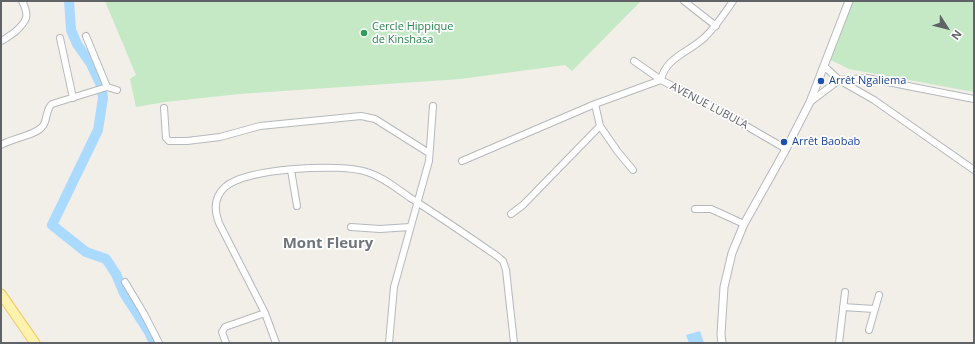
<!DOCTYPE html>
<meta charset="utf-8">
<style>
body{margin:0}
#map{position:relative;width:975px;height:344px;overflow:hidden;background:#f1efe8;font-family:"Open Sans",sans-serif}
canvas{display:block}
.frame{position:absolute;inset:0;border:2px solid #5f6368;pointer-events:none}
.north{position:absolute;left:927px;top:8px;width:40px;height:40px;-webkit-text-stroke:3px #fff;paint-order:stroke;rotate:126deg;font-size:11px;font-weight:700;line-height:16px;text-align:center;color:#5f6368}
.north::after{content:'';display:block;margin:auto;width:14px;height:18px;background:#5f6368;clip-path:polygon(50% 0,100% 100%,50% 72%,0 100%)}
</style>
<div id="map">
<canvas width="975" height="344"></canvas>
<div class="frame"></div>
<div class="north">N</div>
</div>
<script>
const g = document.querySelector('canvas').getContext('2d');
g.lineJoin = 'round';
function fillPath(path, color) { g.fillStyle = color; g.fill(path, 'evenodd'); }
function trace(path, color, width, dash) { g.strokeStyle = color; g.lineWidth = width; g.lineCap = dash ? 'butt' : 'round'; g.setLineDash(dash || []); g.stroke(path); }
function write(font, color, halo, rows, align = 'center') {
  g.font = font + ' "Open Sans",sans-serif'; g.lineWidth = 3.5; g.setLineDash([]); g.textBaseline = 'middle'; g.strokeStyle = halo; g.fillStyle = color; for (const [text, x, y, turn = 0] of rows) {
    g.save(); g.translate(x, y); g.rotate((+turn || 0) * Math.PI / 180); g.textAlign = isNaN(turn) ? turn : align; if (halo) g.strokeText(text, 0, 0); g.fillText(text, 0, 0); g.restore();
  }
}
fillPath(new Path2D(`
 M105,1H641L572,71L565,65L460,79L239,94L165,102L136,107L130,79L136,75Z
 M852,1H974V92L849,69L831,60L836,41Z`), '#c5e8c5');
fillPath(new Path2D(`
 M700,331L704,343H689L686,335Z`), '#aadaff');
trace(new Path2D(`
 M69,1L71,30L77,44L91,64L101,85L103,98L98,130L52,225L86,252L106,259L116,274L124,293L149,332L154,343`), '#aadaff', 10);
const minor = new Path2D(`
 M684,1L716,26
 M86,36L107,87
 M60,38L73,98
 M1,41C6,39 10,35 15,32C27,21 30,16 22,1
 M634,61L661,80L719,110L786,149
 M824,66L839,80L874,100L974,170
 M810,102L839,80L867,78L974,99
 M164,108L166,138L169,141H187L220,137L260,126L361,116L375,119L429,153
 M600,126L618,152L633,170
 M1,145C12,138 34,136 42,127C48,121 45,110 52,104L107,87L117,90
 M462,161L595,104L661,80C665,58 689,52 704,38C716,27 724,14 733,1
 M291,170L297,206
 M695,209H711L744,224
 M511,214L523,205L600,126L595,104
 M351,227L380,229L410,227
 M125,282L143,312L159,343
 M843,307L874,309
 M869,330L879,295
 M226,343L222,332L225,327L265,313
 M276,343L265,313L219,223C214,210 214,197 225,187C246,168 341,163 367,172C383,177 396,188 409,197C439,216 468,236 497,256L503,261L506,270L514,343
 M389,343L394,287L429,161L433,106
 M839,343L845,292`);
const tertiary = new Path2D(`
 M722,343L721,334L724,287L732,253L744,224L786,149L810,102L849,1`);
const primary = new Path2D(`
 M1,294L35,343`);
trace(minor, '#b5b8bc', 8);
trace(tertiary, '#b5b8bc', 9);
trace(primary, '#f2c960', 11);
trace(minor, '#fff', 6);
trace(tertiary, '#fff', 7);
trace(primary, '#fff2af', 9);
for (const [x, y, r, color] of [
 [364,33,4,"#2e9e5b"],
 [821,81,4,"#1a4fb4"],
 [784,142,4,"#1a4fb4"]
]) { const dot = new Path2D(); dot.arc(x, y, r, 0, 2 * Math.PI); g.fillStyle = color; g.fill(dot); trace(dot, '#fff', 1.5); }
write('11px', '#27864d', '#fff', [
 ["Cercle Hippique",372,27],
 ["de Kinshasa",372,40]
], 'left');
write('11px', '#164399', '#fff', [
 ["Arrêt Ngaliema",829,81],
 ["Arrêt Baobab",792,142]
], 'left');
write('11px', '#5f6368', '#fff', [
 ["AVENUE LUBULA",709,106,28]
]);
write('bold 15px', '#70757a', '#fff', [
 ["Mont Fleury",328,244]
]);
</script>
